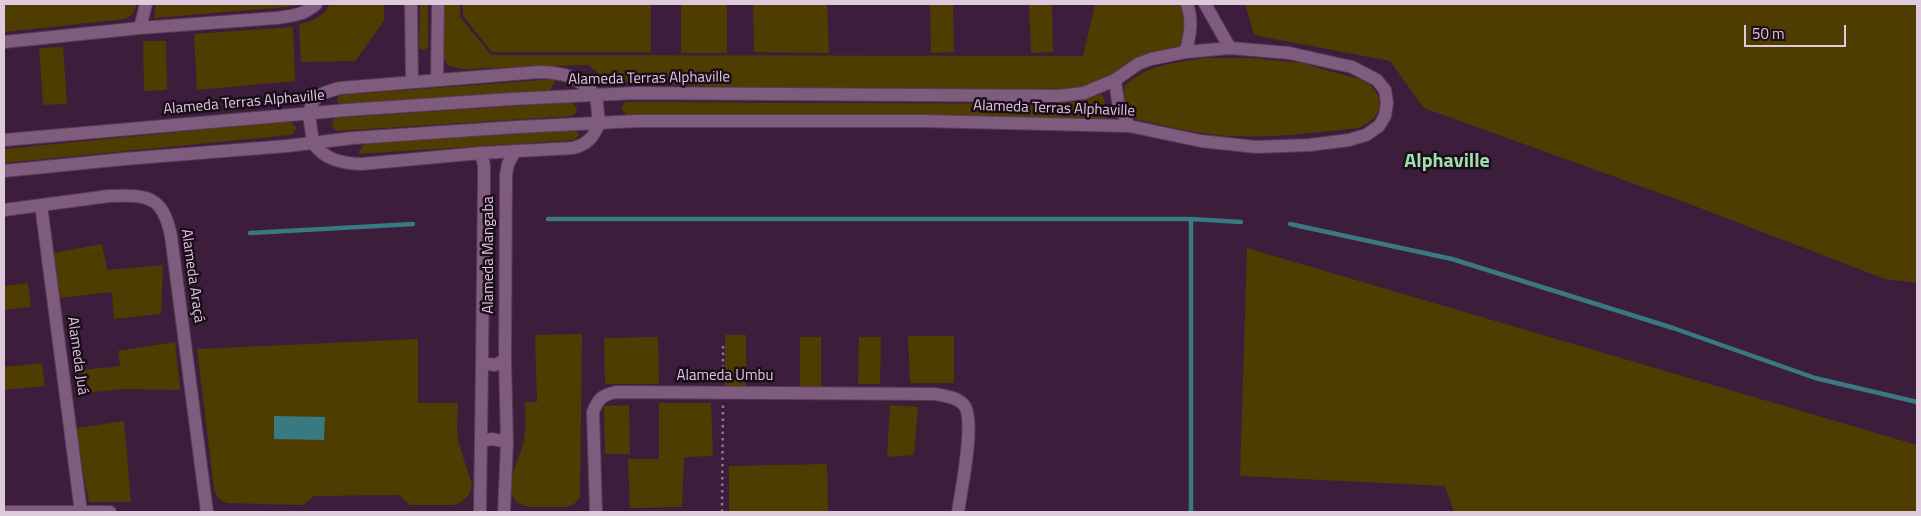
<!DOCTYPE html>
<meta charset="utf-8">
<style>
body{margin:0}
#map{position:relative;width:1921px;height:516px;overflow:hidden;background:#3c1d3b;font-family:"Titillium Web",sans-serif}
canvas{display:block}
.frame{position:absolute;inset:0;border:5px solid #dfcadd;pointer-events:none}
.scale{position:absolute;left:1744px;top:25px;width:102px;height:22px;box-sizing:border-box;border:2px solid #dfcadd;border-top:0;padding-left:6px;font-size:15px;line-height:18px;white-space:nowrap;color:#dfcadd;-webkit-text-stroke:4px #1b0d1b;paint-order:stroke}
</style>
<div id="map">
<canvas width="1921" height="516"></canvas>
<div class="frame"></div>
<div class="scale">50 m</div>
</div>
<script>
const g = document.querySelector('canvas').getContext('2d');
g.lineJoin = 'round';
function fillPath(path, color) { g.fillStyle = color; g.fill(path, 'evenodd'); }
function trace(path, color, width, dash) { g.strokeStyle = color; g.lineWidth = width; g.lineCap = dash ? 'butt' : 'round'; g.setLineDash(dash || []); g.stroke(path); }
function write(font, color, halo, rows, align = 'center') {
  g.font = font + ' "Titillium Web",sans-serif'; g.lineWidth = 5; g.setLineDash([]); g.textBaseline = 'middle'; g.strokeStyle = halo; g.fillStyle = color; for (const [text, x, y, turn = 0] of rows) {
    g.save(); g.translate(x, y); g.rotate((+turn || 0) * Math.PI / 180); g.textAlign = isNaN(turn) ? turn : align; if (halo) g.strokeText(text, 0, 0); g.fillText(text, 0, 0); g.restore();
  }
}
fillPath(new Path2D(`
 M4,4H136V5L133,14L125,19L4,32Z
 M156,4H303L298,6L154,18Z
 M330,4H384V21L355,61L301,62L299,24C312,22 324,16 330,4Z
 M420,4H428V48L423,50L419,48Z
 M438,4H460V17L491,55L1083,56L1095,4H1187L1186,52L1151,59L1084,93L895,94L610,82L588,65L463,69L449,66L440,54Z
 M463,4H651V52H492L463,16Z
 M681,4H727V53H681Z
 M753,4H827L829,53L754,52Z
 M930,4H953L954,52L931,53Z
 M1029,4H1052L1053,52L1031,53Z
 M1245,4H1917V283L1885,279L1679,200L1424,108L1390,61L1254,35Z
 M293,27L295,81L197,90L194,34Z
 M143,41H166L167,90L144,91Z
 M63,47L67,104L43,105L39,48Z
 M1205,58H1251L1301,63L1362,80C1387,93 1385,119 1358,128C1315,133 1273,138 1229,136C1196,134 1163,125 1131,118L1123,102L1125,85C1152,63 1171,64 1205,58Z
 M556,79L550,90L340,105L337,101L339,95Z
 M1102,94L1110,116L1105,118L627,115L621,109L625,102L1045,104L1074,102Z
 M572,102L577,108L576,113L572,116L337,131L333,128L332,124L335,118Z
 M291,121L296,128L294,133L290,135L4,163V149Z
 M575,129L579,135L574,140L358,154L365,142Z
 M102,244L107,270L163,265L161,314L114,319L112,292L59,298L53,253Z
 M1247,248L1917,445V512H1454L1445,486L1240,476Z
 M28,283L31,307L4,310V286Z
 M582,334L580,497C573,508 565,508 553,507C544,507 534,508 526,506C498,500 517,463 522,448C527,433 525,417 525,402H537L535,335Z
 M725,335H746V387H725Z
 M908,336H954V383H910Z
 M658,337L659,384H605L604,338Z
 M800,337H821V389H800Z
 M859,337H881L880,384H858Z
 M418,339V403H458L457,431L459,444L472,485C470,496 465,501 454,505H410L399,495L314,496L303,505L227,503L218,498L214,489L197,349Z
 M175,342L180,390L123,389L76,394L74,371L120,366L118,351Z
 M42,363L45,386L4,390V367Z
 M659,403H711L713,456L684,457L682,507L630,508L628,459H659Z
 M629,405L630,454H605L604,406Z
 M890,405L918,407L914,455L887,457Z
 M124,421L131,502H89L75,428Z
 M827,464L828,511L729,512V466Z`), '#4f3c00');
fillPath(new Path2D(`
 M274,416L325,417L324,440L274,439Z`), '#397982');
trace(new Path2D(`
 M548,219H1191L1241,222
 M1191,219V512
 M1290,224L1452,259L1673,328L1815,378L1917,402
 M250,233L413,224`), '#397982', 4.5);
const minor = new Path2D(`
 M411,4L412,81
 M140,28L146,4
 M4,42L140,28L276,18C292,16 304,15 316,4
 M437,80L438,4
 M309,114C312,94 323,93 340,88L539,72C568,73 574,76 596,95
 M313,143C325,160 341,163 361,164L481,153L573,148C588,144 594,137 599,123
 M481,153L484,165V182L482,363L495,365L505,360L506,175L508,164L515,151
 M41,205L81,512
 M4,210L109,196C147,195 163,195 171,236L207,512
 M481,441L492,439L507,442
 M4,512H110
 M480,512L482,363
 M504,512L507,442L505,360
 M596,512L593,412C598,399 602,395 616,392L935,394C945,396 957,397 964,405C976,420 961,491 958,512`);
const tertiary = new Path2D(`
 M1205,4L1230,48
 M1186,52C1190,34 1193,21 1187,4
 M1115,80L1118,102L1129,126
 M596,95L599,123
 M309,114L313,143
 M4,140L347,110L512,99L635,93L1059,96L1084,93L1115,80L1138,64L1151,59L1186,52L1230,48L1289,53L1352,67L1377,80L1385,90L1387,103L1385,116L1379,126L1366,135L1349,140L1310,145L1256,147L1201,141L1129,126L923,121H637L517,127L353,138L287,146L124,159L4,171`);
trace(minor, '#573c56', 14);
trace(tertiary, '#573c56', 14);
trace(new Path2D(`
 M723,381V344
 M722,512L723,404`), '#90768e', 2.5, [2.5, 4]);
trace(minor, '#7f5b7d', 12);
trace(tertiary, '#7f5b7d', 12);
write('15px', '#dfcadd', '#1b0d1b', [
 ["Alameda Terras Alphaville",649,79,-1],
 ["Alameda Terras Alphaville",244,103,-5],
 ["Alameda Terras Alphaville",1054,109,2],
 ["Alameda Mangaba",489,255,-90],
 ["Alameda Araçá",192,276,82],
 ["Alameda Juá",77,356,82],
 ["Alameda Umbu",725,376]
]);
write('bold 20px', '#9edea7', '#1b0d1b', [
 ["Alphaville",1447,162]
]);
</script>
